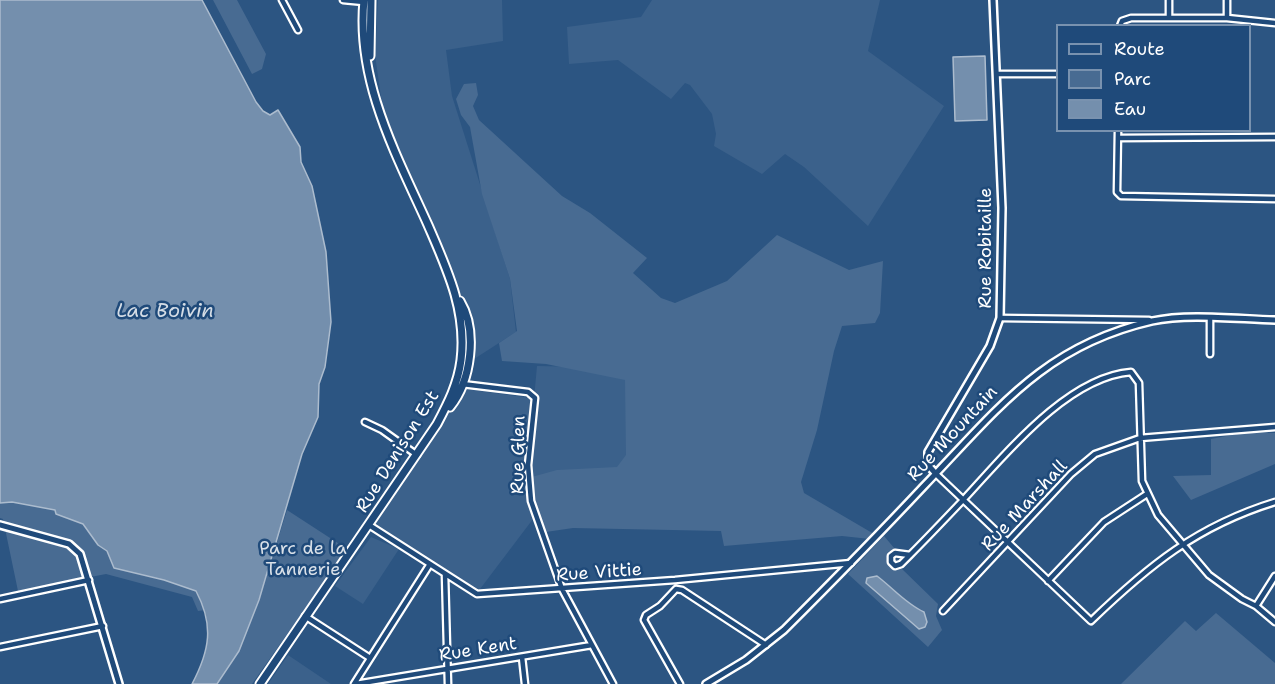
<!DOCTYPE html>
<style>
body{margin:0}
#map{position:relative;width:1275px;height:684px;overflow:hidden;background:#2c5582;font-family:"Shantell Sans",sans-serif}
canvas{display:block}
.legend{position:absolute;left:1056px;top:24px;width:195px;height:108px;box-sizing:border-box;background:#1f4a7a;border:2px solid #7992af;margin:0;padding:8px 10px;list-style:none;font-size:18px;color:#fff}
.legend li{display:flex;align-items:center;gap:12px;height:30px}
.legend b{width:30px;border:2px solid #7992af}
</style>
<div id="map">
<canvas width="1275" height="684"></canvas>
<ul class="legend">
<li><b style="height:8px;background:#1f4a7a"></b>Route</li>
<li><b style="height:16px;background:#486b92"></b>Parc</li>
<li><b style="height:16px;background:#748fad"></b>Eau</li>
</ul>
</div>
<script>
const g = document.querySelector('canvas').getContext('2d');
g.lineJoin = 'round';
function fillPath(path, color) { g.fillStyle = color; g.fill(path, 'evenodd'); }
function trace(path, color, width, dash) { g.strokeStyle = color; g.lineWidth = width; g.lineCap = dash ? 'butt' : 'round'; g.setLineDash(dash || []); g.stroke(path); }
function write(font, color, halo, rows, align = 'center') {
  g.font = font + ' "Shantell Sans",sans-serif'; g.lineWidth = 5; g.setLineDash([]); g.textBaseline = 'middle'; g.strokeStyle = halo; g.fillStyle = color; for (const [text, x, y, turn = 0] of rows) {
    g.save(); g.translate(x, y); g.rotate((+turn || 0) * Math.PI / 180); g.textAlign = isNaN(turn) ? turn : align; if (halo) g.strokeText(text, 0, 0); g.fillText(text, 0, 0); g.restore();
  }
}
fillPath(new Path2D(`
 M378,0H502L503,41L446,50L452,96L510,279L516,332L471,361L465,305L383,111L375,55Z
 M652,0H880L868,51L944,106L868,226L804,167L785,154L762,174L714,146L716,134L712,114L690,85L685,83L671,99L618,60L569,64L567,27L641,17Z
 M537,366L634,368L635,494L531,501L528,465Z
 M465,389L531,398L525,450V476L533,519L477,593L372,525Z
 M371,537L399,549L363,604L335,586Z
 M288,655L331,684H268Z`), '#3b618b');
fillPath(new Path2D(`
 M213,0H237L266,54L262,69L252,74Z
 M476,83L478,95L473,106L479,120L562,196L590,213L647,258L633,273L661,298L675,303L727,281L777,235L849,270L883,261L880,313L875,323L842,326L834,351L817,430L801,482L804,493L874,534L870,539L842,536L724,546L721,531L573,528L539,533L528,478L557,470L617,467L626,455L625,380L546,364L502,361L499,343L517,331L510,279L482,194L470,127L461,115L456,99L464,84Z
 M1247,432L1275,433V464L1191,500L1173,476L1211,475V439Z
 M12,502L55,509L56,514L83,524L98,545L107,551L114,568L164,580L196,591L206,610L198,611L192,597L106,574L18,591L3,519L0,518V503Z
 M287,510L347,549L252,684H217L239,651L259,600Z
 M884,536L895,549L888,552L887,558L892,569L901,568L938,604L936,616L942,630L928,647L848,574Z
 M1216,613L1275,663V684H1121L1185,621L1196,631Z`), '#486b92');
const water = new Path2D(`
 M0,0H202L256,102L263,111L270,115L278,110L300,147L301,162L312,186L326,252L331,322L325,367L319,384L318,417L302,454L259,600L239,651L217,684H192C210,650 214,625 196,591L164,580L114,568L107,551L98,545L83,524L56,514L55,510L12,502L0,503Z
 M985,56L987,120L955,121L953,57Z
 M877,576C893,588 906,604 924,612L927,622L925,627L919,629L866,583L867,578Z`);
fillPath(water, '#748fad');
trace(water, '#acbcce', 1.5);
const minor = new Path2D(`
 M282,0L298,30
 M343,0L364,2
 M1169,18V0
 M1227,18L1275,23
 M1120,26L1122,21L1131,18H1227V0
 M997,74H1058
 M1118,130L1117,192L1121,196L1275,199
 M1118,138L1275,137
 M1000,318L1149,320
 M1210,319V354
 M462,384L528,392L535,398L528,465L531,501L562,589L613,684
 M365,422L382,430L417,455
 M936,474L1091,621C1148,566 1197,526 1275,502
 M369,525L477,594L675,580L851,563
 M910,555L895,553L891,556V562L895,566L901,564L910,555C928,537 946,518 964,499C1005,455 1067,377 1131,372L1139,383L1142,481L1158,515L1209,575L1242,599L1256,606L1275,622
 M445,574L448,684
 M1048,581L1104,522L1147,494
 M0,599L89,580
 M1256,606L1275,576
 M943,611L1071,474L1095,454L1140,438L1275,427
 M305,616L370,658
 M0,647L103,626
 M522,657L525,684
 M354,684L430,564
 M356,684L592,645
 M680,684L644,620L646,615L660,606L676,589L682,590L766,645`);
const tertiary = new Path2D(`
 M936,474L928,465V452L990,346L1000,318L1002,208L993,0
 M0,525L69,544L80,554L119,684
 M706,684L746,660L784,630C831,583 878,535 924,486C997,410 1043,346 1152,321C1188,313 1237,319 1275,320`);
const primary = new Path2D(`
 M370,56L371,0
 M450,407C471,381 478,331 460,301
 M260,684L437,424C448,403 458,384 461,360C467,311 447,269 428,225C396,154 356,81 364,0`);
trace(minor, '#fff', 9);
trace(tertiary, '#fff', 10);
trace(primary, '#fff', 11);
trace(minor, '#1f4a7a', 4.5);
trace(tertiary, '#1f4a7a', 5);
trace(primary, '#1f4a7a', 7);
write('18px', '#fff', '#1f4a7a', [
 ["Rue Robitaille",986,248,-90],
 ["Rue Mountain",953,434,-47],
 ["Rue Denison Est",398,452,-58],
 ["Rue Glen",519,455,-89],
 ["Rue Marshall",1025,506,-47],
 ["Rue Vittie",599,573,-4],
 ["Rue Kent",478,650,-9]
]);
write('18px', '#dae1e9', '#1f4a7a', [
 ["Parc de la",303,549],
 ["Tannerie",303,570]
]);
write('italic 20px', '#d5dde6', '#1f4a7a', [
 ["Lac Boivin",165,312]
]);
</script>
